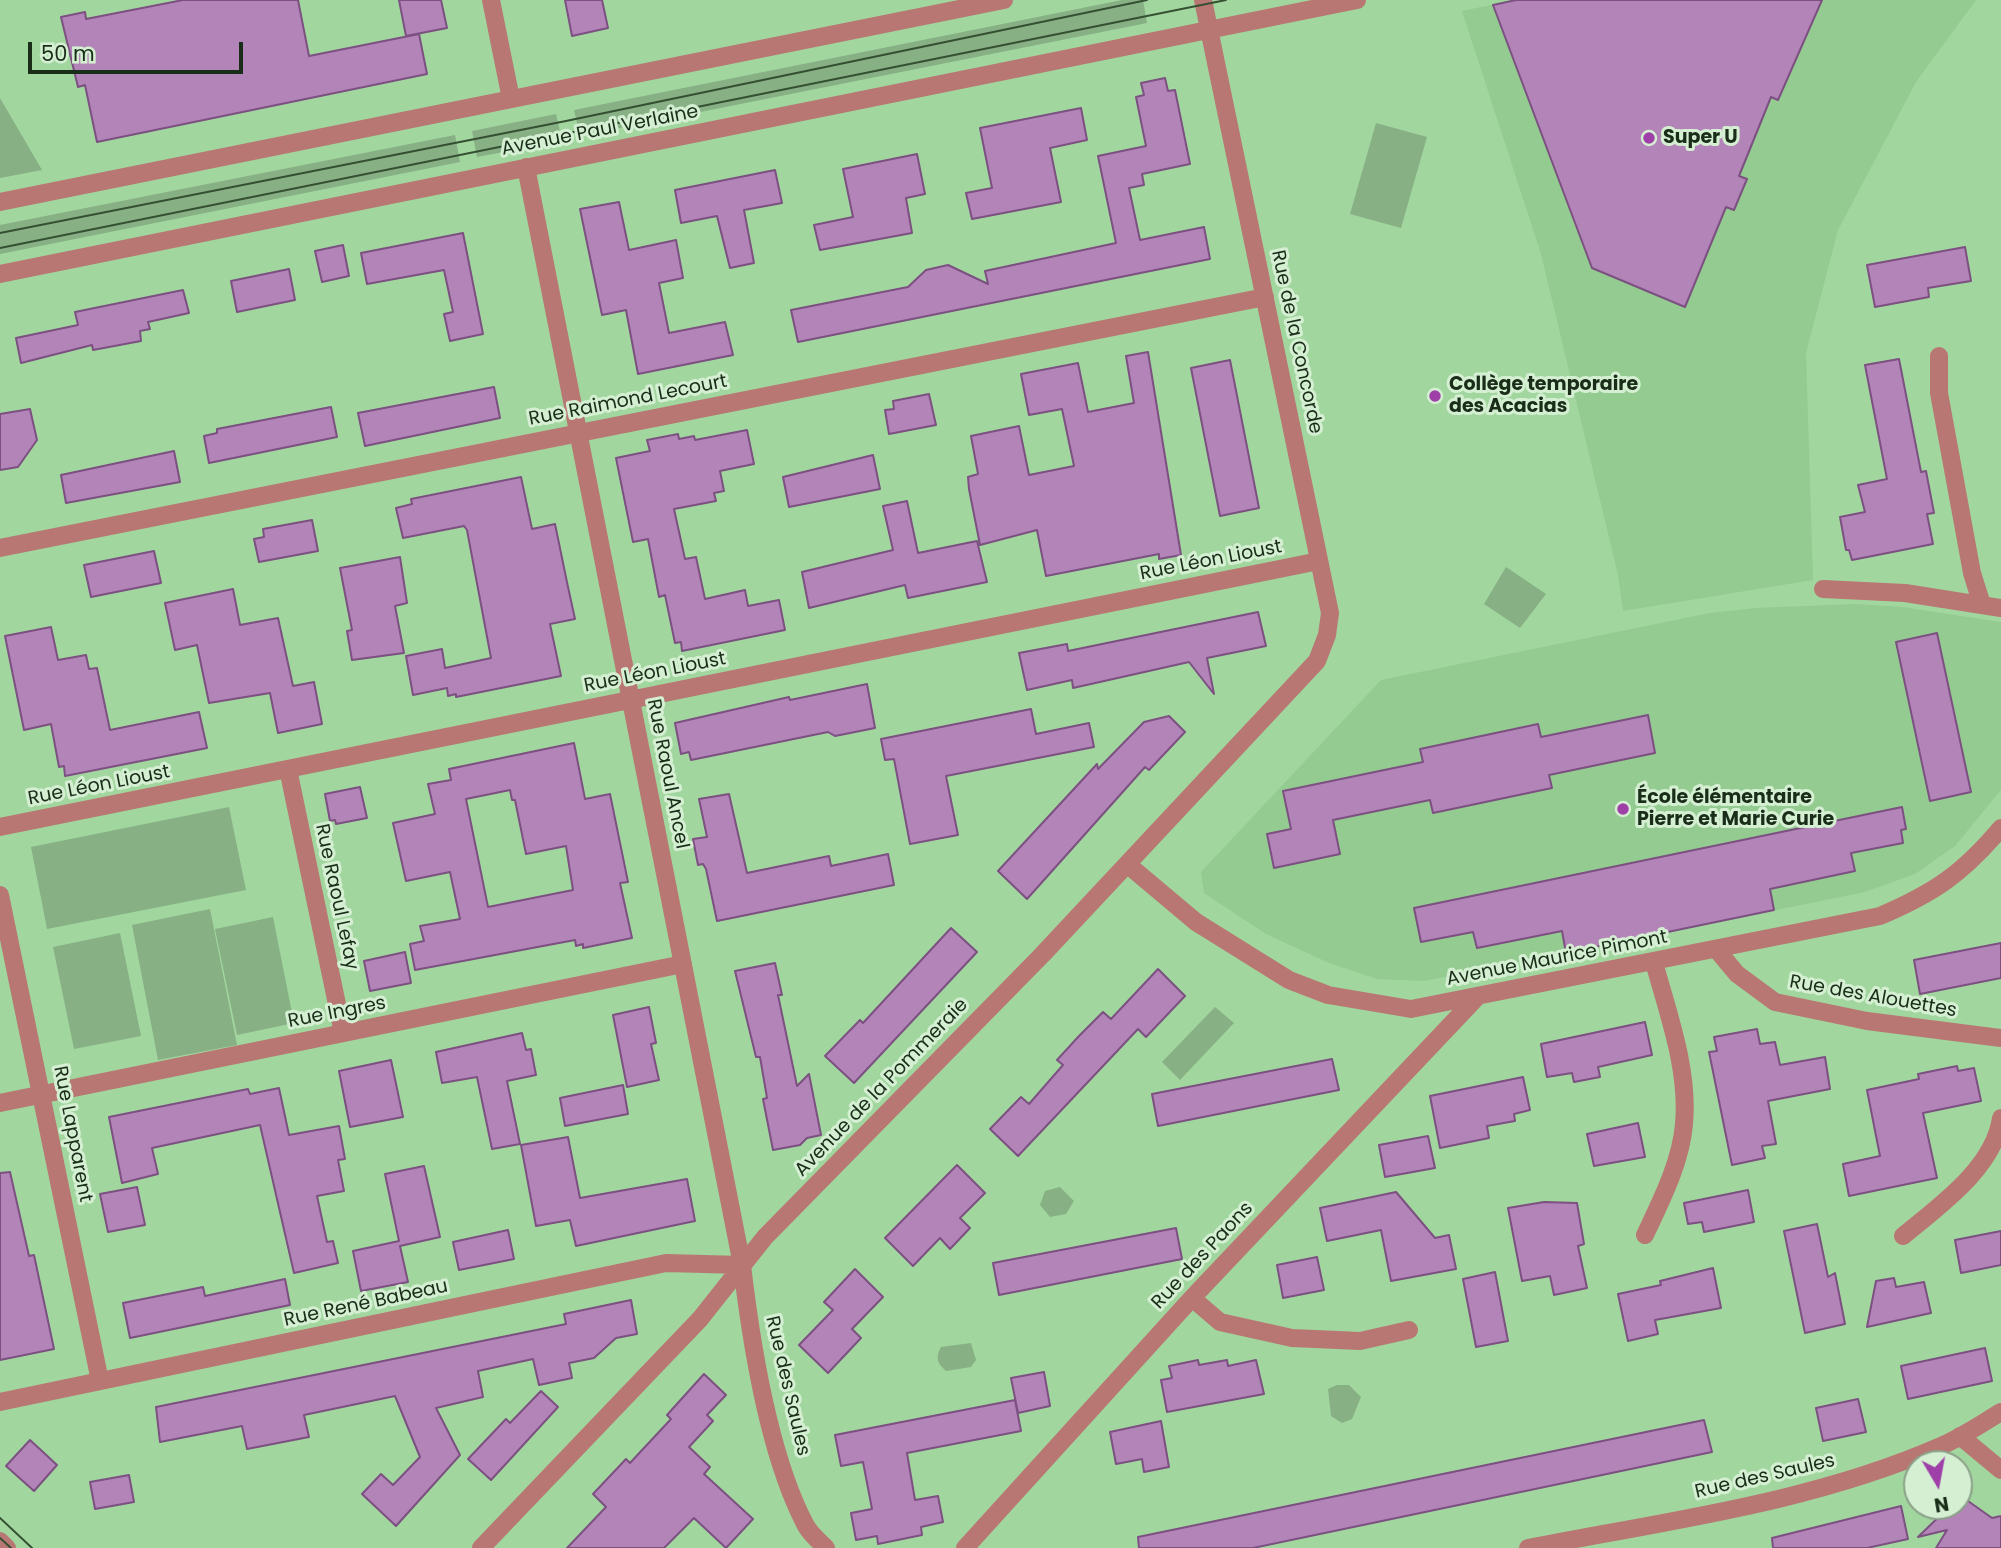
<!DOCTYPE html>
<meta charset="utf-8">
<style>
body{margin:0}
#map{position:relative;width:2001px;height:1548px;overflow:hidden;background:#a2d69f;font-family:Poppins,sans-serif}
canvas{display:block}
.north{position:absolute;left:1903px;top:1450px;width:70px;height:70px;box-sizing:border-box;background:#d5efd3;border:2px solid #8aa188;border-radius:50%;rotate:170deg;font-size:19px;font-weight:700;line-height:28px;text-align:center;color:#192d18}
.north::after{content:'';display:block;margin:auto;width:24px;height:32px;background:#9f40a9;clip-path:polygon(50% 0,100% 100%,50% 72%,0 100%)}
.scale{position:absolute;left:28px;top:42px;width:215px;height:32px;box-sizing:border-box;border:4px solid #192d18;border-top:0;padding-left:9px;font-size:21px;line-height:24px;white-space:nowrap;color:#192d18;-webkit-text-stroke:5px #d5efd3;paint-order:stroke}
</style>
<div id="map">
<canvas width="2001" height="1548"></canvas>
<div class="north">N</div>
<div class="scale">50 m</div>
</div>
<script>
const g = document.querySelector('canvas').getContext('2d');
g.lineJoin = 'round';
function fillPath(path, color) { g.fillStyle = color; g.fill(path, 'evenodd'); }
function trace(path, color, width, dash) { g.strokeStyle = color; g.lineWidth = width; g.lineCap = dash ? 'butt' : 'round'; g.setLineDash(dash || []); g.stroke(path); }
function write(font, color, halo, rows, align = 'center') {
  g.font = font + ' Poppins,sans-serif'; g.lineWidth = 6; g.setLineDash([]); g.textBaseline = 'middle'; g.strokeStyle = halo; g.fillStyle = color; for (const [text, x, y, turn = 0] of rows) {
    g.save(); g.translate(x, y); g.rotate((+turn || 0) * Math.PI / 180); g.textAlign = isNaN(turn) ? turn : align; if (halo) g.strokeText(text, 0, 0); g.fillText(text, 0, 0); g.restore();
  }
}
fillPath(new Path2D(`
 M1515,0H1976L1916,82L1838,230L1806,353L1813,580L1623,611L1618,575L1541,254L1462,11Z
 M1855,604L1902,607L2001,622V790L1955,846L1915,874L1865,892L1424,981L1377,979L1329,963L1266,934L1204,893L1201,872L1381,680L1710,613L1756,608Z`), '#93cb90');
fillPath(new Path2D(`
 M1122,0H1143L1147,23L580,136L574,110Z
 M0,98L42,170L0,178Z
 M556,114L562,141L477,157L472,131Z
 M1376,123L1427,137L1401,228L1350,214Z
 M455,135L460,162L0,254V225Z
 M1506,567L1546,594L1520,628L1484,604Z
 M229,807L246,890L47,929L31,847Z
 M210,909L237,1045L158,1060L132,925Z
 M273,917L294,1023L237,1035L215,929Z
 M120,933L141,1036L74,1049L53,947Z
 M1215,1007L1234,1023L1180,1080L1162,1062Z
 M1060,1187L1074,1201L1066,1214L1050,1217L1040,1205L1045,1191Z
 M971,1343L976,1360L971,1367L946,1371C937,1363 935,1358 941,1347Z
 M1337,1385H1349L1361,1397L1352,1419L1342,1423L1331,1416L1328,1389Z`), '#87b085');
const building = new Path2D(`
 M183,0H298L309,56L419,34L427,74L97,142L85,85L78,87L61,17L85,12L86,19Z
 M399,0H441L447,28L406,36Z
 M565,0H602L608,28L572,36Z
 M1516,0H1822L1778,100L1771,97L1739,176L1747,179L1734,210L1726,207L1685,307L1592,268L1493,5Z
 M1165,78L1168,91L1175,90L1190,164L1142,174L1144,185L1129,188L1140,240L1204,227L1210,259L798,342L791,310L908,287L926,270L948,265L988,284L985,271L1116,243L1098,156L1146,146L1136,97L1144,95L1141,83Z
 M1081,108L1087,140L1050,148L1061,202L972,219L966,193L992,188L980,128Z
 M917,154L925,194L906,198L912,233L820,250L814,225L853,217L843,169Z
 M775,170L782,203L744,210L754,263L730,268L717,216L681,223L675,190Z
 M619,202L629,250L676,240L683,278L659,283L669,333L725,322L733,355L638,374L626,310L602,315L580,209Z
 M463,233L483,334L450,341L444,314L453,312L444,270L367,284L361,253Z
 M343,245L349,276L322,282L315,251Z
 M1965,247L1971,281L1928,288L1929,297L1875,307L1867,265Z
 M289,269L295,300L237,312L231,281Z
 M183,290L189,313L148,322L150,329L140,331L141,341L93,350L92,345L21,363L16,338L78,325L75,312Z
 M1148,352L1181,555L1159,559V554L1046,576L1037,530L980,545L969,489L968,477L978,474L971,436L1019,426L1029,475L1074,466L1062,409L1029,415L1021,374L1078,363L1088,412L1134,403L1126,356Z
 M1899,359L1921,472L1926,471L1934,513L1927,514L1933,544L1852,560L1849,550H1846L1840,517L1865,512L1858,485L1887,479L1865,365Z
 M1230,360L1259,508L1220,516L1191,368Z
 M494,387L500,418L365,446L358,413Z
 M929,394L936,425L889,434L885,410L894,409L893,401Z
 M331,407L337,437L209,463L204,436L217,433V429Z
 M30,409L37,440L18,467L0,470V414Z
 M747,430L754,464L720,471L724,491L714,493L716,501L674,509L685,559L696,557L705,599L745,590L748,606L779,600L785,630L682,651L681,642L675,643L665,595L659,597L648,539L633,542L616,458L650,451L647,440L678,434L679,439L694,436L695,440Z
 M174,451L180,482L66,503L61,475Z
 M873,455L880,489L789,507L783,477Z
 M521,477L532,529L555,524L568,587L575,619L550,624L561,676L456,697V694L448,696L447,688L413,695L406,656L442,649L445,668L491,658L467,530L464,526L403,538L396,508L412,504L411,499Z
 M907,501L918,553L977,541L987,582L908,598L905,585L809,608L802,572L893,550L883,506Z
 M312,520L318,551L259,562L254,539L264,537L263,529Z
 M154,551L161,583L91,597L84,565Z
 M400,557L407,603L395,606L404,653L352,660L347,631L352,630L340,568Z
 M233,589L240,625L278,618L293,686L314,682L322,724L278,733L270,693L209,703L197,645L175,650L165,603Z
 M1258,612L1266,646L1207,658L1214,694L1189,662L1073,688L1072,680L1027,690L1019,653L1067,644L1068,651Z
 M51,627L58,660L86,655L89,669L97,668L110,730L199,712L207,748L65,776L64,766L59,767L51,724L24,730L5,636Z
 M1937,633L1971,792L1930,801L1896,642Z
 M867,684L875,728L835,736L828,732L691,760L689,752L681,754L675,723L789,697L790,700Z
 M1031,709L1036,734L1089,723L1094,747L946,776L958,835L910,844L894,759L885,760L881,739Z
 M1648,715L1655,753L1549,775L1552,788L1433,813L1430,800L1333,820L1340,854L1274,868L1267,834L1291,829L1283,791L1423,762L1420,749L1538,724L1541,737Z
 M1169,716L1185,732L1149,770L1145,767L1027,899L998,871L1097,764L1098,769L1144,722Z
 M574,743L585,799L610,794L628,882L620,883L632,938L583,948V944L576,946L575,940L415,970L410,944L424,941L420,926L460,919L450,872L406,881L393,823L435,814L428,784L451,780L449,769ZM510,790L512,800H515L526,854L566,846L573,890L488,907L466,799Z
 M360,787L367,818L336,824L335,820L330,821L325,794Z
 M729,794L747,873L829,856L831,866L888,854L894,885L717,921L706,869L703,864L698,865L693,839L707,837L699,799Z
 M1902,807L1906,829L1901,830L1903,843L1851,853L1855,871L1770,889L1774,910L1566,953L1562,931L1477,948L1473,932L1421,942L1414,908Z
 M951,928L977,952L854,1083L825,1056L860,1020L863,1023Z
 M2001,943V978L1920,994L1914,960Z
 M405,952L411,983L370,991L364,961Z
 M775,963L782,995H778L797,1086L809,1074L821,1135L807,1138L800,1145L773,1150L763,1099L767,1098L760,1057H756L735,971Z
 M1158,969L1185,996L1146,1037L1138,1029L1018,1156L990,1129L1021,1097L1029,1104L1063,1065L1057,1060L1079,1036L1103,1012L1111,1019Z
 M649,1007L656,1043L651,1044L659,1080L627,1087L613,1015Z
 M1645,1022L1652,1055L1598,1067L1600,1077L1574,1082L1572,1073L1547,1077L1541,1044Z
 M1757,1029L1760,1044L1775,1042L1780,1065L1825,1057L1830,1089L1768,1101L1776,1144L1762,1146L1765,1158L1732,1165L1709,1052L1717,1051L1714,1037Z
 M522,1033L526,1050L531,1049L536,1075L507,1081L520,1144L492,1149L477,1077L442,1083L436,1052Z
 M1332,1059L1339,1090L1158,1126L1152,1094Z
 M391,1060L403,1117L350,1127L339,1071Z
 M1957,1066L1958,1071L1974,1068L1981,1101L1923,1113L1937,1178L1849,1196L1843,1164L1880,1156L1867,1090L1919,1079L1918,1074Z
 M1523,1077L1530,1110L1514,1114L1515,1121L1487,1126L1489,1138L1440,1148L1430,1096Z
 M623,1085L628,1114L565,1126L560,1098Z
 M279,1088L289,1135L339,1126L345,1159L338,1160L344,1191L317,1196L327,1242L333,1241L338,1263L294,1273L260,1125L152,1148L158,1174L122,1183L109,1117L248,1089L250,1094Z
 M1638,1123L1645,1157L1594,1166L1587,1134Z
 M1428,1136L1435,1168L1385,1177L1379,1145Z
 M568,1137L580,1198L687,1179L695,1221L576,1246L570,1220L536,1226L521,1145Z
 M957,1165L985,1193L960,1218L970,1228L950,1249L940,1238L913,1266L885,1238Z
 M424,1166L440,1237L400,1246L408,1282L361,1291L353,1251L399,1241L385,1174Z
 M10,1172L29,1256L34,1255L54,1349L0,1360V1173Z
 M137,1187L145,1225L108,1232L100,1194Z
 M1748,1190L1754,1222L1704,1232L1702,1222L1688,1224L1684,1203Z
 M1396,1192L1435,1238L1449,1235L1456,1269L1391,1281L1381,1230L1327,1241L1320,1208Z
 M1544,1202L1577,1203L1584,1244L1578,1246L1587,1288L1554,1295L1550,1276L1522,1281L1508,1208Z
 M1817,1224L1828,1277L1835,1273L1845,1324L1805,1333L1784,1231Z
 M1176,1228L1182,1259L999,1295L993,1263Z
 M508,1230L514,1259L459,1270L453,1242Z
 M2001,1231V1265L1961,1273L1955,1240Z
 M1317,1257L1324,1290L1283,1298L1277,1265Z
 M1713,1268L1721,1308L1655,1320L1658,1334L1628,1341L1618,1294L1661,1285L1660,1281Z
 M855,1269L883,1297L852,1329L861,1338L828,1373L799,1345L833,1310L824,1302Z
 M1495,1272L1508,1341L1476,1347L1463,1279Z
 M1894,1278L1896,1287L1924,1282L1931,1313L1867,1327L1876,1281Z
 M285,1279L290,1305L130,1338L123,1303L203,1287L205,1296Z
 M631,1300L637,1334L616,1338L594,1358L569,1363L572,1378L539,1385L533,1359L478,1371L483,1397L436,1408L460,1455L396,1526L362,1494L381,1474L393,1485L420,1457L395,1396L304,1415L309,1437L247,1449L242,1426L160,1442L156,1407L566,1324L564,1314Z
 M1985,1348L1992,1381L1908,1399L1901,1366Z
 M1198,1360L1199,1365L1227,1360L1228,1366L1256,1360L1264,1394L1167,1412L1161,1380L1172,1378L1169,1366Z
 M1044,1372L1050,1406L1018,1413L1011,1378Z
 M704,1374L726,1395L707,1415L713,1421L689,1447L710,1467L704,1474L753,1519L726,1548L694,1518L664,1548H567L606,1507L593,1494L626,1459L630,1463L671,1419L667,1415Z
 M541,1391L558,1407L491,1480L468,1459L506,1419L510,1423Z
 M1858,1399L1866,1432L1823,1441L1816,1408Z
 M1015,1400L1021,1431L907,1453L915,1500L938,1496L943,1522L921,1527L922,1535L878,1544L877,1536L856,1540L851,1513L872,1509L863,1462L841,1466L835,1435Z
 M1704,1420L1712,1452L1253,1548H1139L1138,1537Z
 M1161,1421L1169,1467L1144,1472L1142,1459L1116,1464L1110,1432Z
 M30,1440L57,1465L34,1491L6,1466Z
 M129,1475L134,1502L95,1509L90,1482Z
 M1961,1496L1992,1518L2001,1516V1548H1936L1947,1530L1918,1537L1950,1506H1959Z
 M1901,1506L1908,1539L1867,1548H1773L1772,1538Z`);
fillPath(building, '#b384b8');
trace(building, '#7c5081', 2);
trace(new Path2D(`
 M491,0L511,99
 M526,167L742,1265C751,1342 769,1455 805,1524C809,1533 819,1541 826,1548
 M0,202L1004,0
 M0,274L1357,0
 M1939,356V393L1972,573L1982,605
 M0,548L1265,297
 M1823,589L1905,593L2001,608
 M288,769L343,1033
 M0,827L1319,561
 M1127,864L1196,922L1289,980L1328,995L1411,1009L1880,916C1934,893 1962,874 2001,828
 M0,895L100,1381
 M1717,950L1737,974L1775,1002L1867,1021L2001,1038
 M0,1103L683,964
 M1645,1235C1661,1201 1681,1162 1684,1124C1689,1069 1668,1014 1654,962
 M1903,1236C1939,1206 1994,1168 2001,1118
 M1192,1298L1220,1322L1292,1338L1360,1341L1409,1330
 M0,1402L666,1263L742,1265
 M1960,1436L2001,1470
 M0,1541L7,1548
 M481,1548L700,1319L765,1237L1042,955L1317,661L1327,635L1330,613L1203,0
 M965,1548L1192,1298L1477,997
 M1528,1548C1665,1521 1811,1503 1941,1446C1962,1437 1981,1424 2001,1412`), '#b87772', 18);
trace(new Path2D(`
 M0,233L566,121L1147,0
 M0,248L1226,0
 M0,1518L32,1548
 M0,1538L11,1548`), '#354f33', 2);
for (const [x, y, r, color] of [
 [1649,138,7,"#9f40a9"],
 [1435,396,7,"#9f40a9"],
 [1623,809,7,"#9f40a9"]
]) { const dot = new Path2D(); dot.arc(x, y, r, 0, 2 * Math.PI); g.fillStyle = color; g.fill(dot); trace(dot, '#d5efd3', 2.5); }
write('19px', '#192d18', '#d5efd3', [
 ["Avenue Paul Verlaine",600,131,-11],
 ["Rue de la Concorde",1296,342,78],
 ["Rue Raimond Lecourt",628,401,-11],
 ["Rue Léon Lioust",1211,561,-11],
 ["Rue Léon Lioust",655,673,-11],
 ["Rue Raoul Ancel",667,774,79],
 ["Rue Léon Lioust",99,786,-11],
 ["Rue Raoul Lefay",336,897,78],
 ["Avenue Maurice Pimont",1557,959,-11],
 ["Rue des Alouettes",1873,997,10],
 ["Rue Ingres",337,1013,-11],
 ["Avenue de la Pommeraie",882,1088,-46],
 ["Rue Lapparent",72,1134,79],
 ["Rue des Paons",1203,1256,-47],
 ["Rue René Babeau",366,1304,-12],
 ["Rue des Saules",787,1386,77],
 ["Rue des Saules",1765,1477,-13]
]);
write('bold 19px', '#192d18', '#d5efd3', [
 ["Super U",1663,138],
 ["Collège temporaire",1449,385],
 ["des Acacias",1449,407],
 ["École élémentaire",1637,798],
 ["Pierre et Marie Curie",1637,820]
], 'left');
</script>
